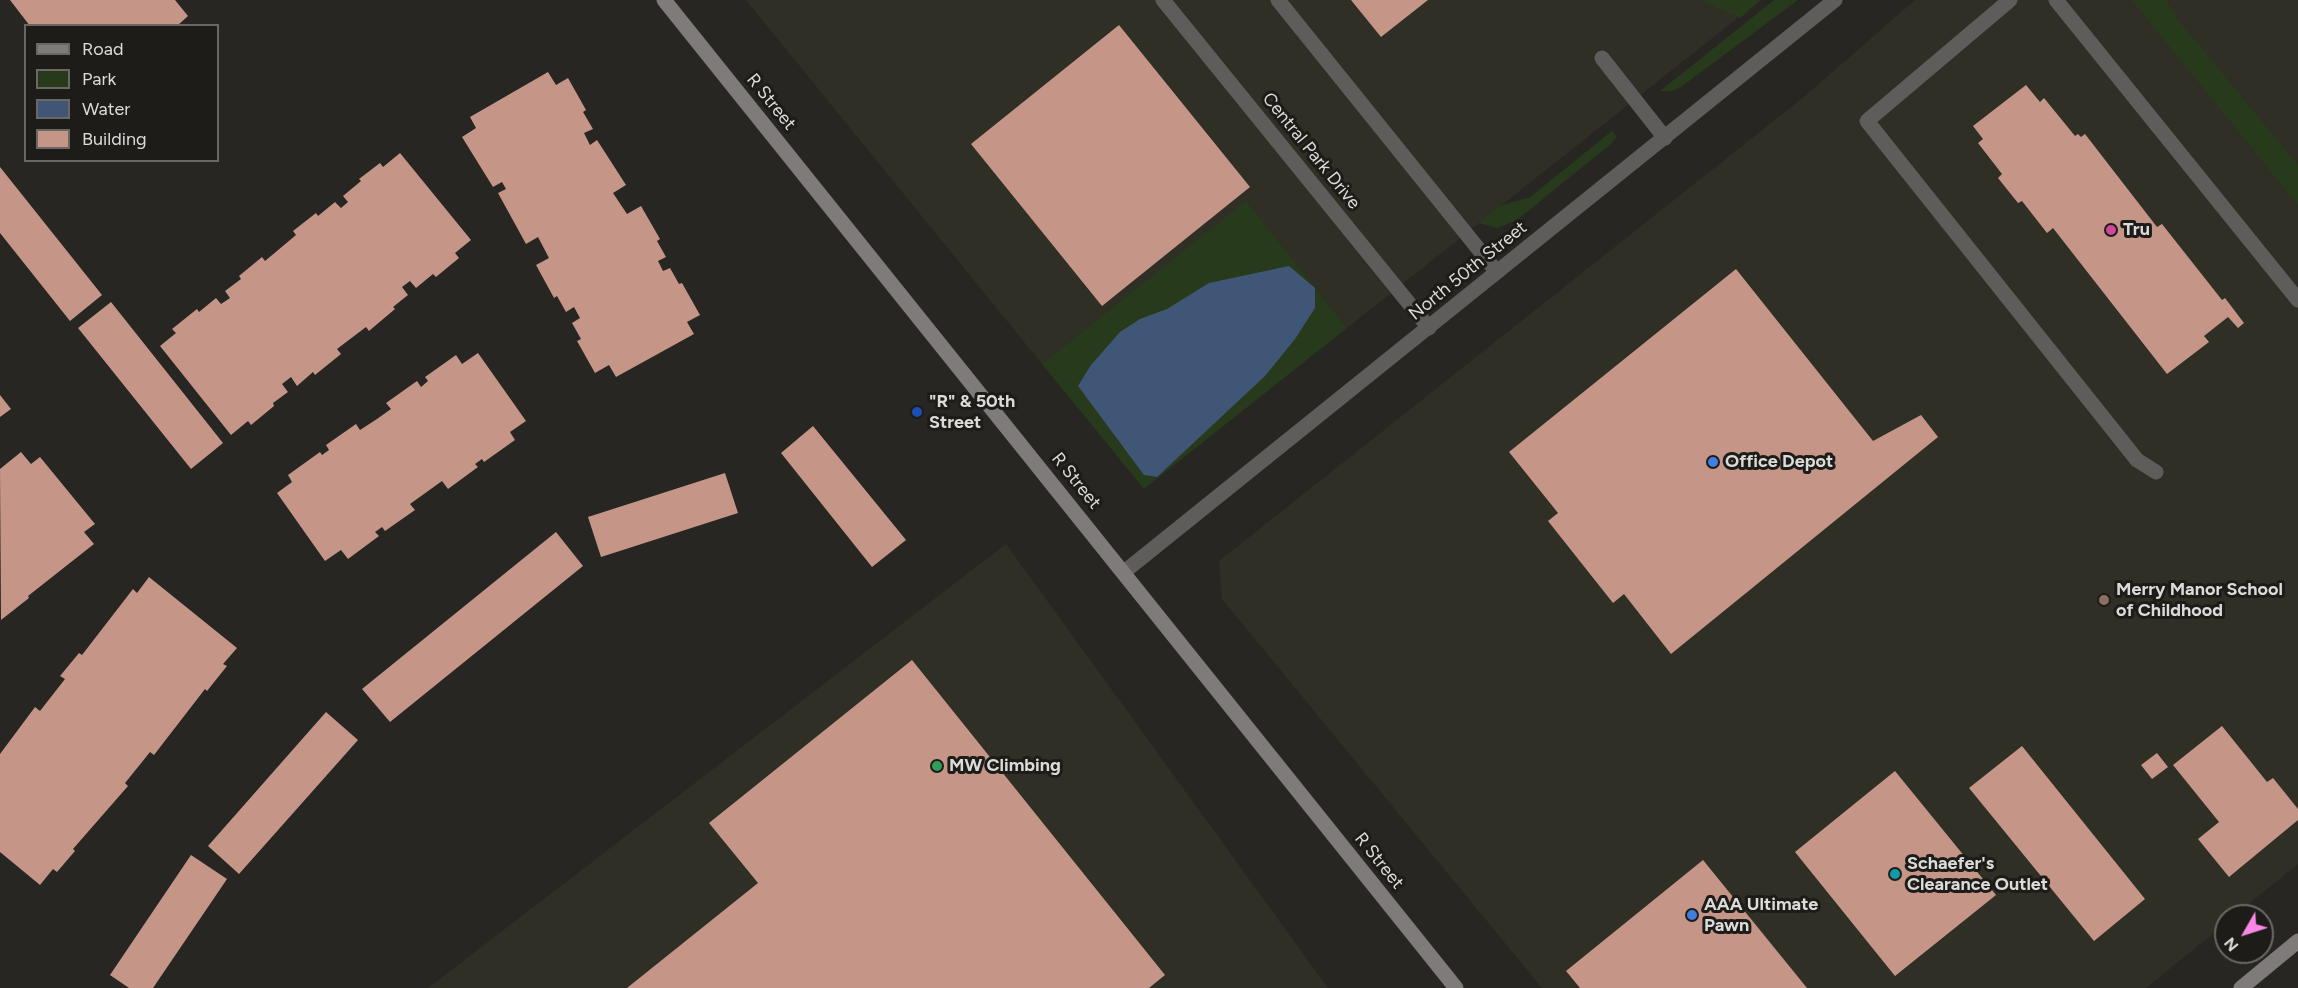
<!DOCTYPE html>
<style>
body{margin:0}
#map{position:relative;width:2298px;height:988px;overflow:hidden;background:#272622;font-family:Figtree,sans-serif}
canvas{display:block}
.legend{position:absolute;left:24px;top:24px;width:195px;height:138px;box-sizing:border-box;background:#1d1c18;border:2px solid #696865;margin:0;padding:8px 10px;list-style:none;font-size:18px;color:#dcdbd9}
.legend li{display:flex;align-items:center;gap:12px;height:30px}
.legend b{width:30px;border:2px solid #696865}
.north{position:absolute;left:2214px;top:904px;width:60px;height:60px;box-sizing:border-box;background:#1d1c18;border:2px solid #696865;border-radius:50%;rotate:231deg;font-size:16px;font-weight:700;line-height:24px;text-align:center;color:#dcdbd9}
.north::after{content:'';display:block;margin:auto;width:21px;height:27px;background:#fa87e7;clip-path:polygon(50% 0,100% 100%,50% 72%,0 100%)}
</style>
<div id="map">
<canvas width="2298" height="988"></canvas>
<ul class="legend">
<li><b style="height:8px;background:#7f7b7b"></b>Road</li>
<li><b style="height:16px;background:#273a1c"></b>Park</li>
<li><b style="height:16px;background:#405676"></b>Water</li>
<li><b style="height:16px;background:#c59688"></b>Building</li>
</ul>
<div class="north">N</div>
</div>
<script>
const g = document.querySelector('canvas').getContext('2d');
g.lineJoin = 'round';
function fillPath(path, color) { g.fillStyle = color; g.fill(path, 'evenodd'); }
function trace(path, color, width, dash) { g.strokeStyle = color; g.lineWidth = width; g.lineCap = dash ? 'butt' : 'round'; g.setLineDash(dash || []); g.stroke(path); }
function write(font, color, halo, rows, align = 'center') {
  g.font = font + ' Figtree,sans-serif'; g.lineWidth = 6; g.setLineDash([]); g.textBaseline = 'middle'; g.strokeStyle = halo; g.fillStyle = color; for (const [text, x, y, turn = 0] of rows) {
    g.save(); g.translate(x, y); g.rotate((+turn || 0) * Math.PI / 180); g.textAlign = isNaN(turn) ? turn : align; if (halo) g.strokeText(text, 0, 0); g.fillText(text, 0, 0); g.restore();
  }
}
fillPath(new Path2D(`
 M746,0H1727L1740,16L1347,328L1246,202L1042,364Z
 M1915,0H2298V864L2234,916H2226V923L2146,988H1542L1222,599L1219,561L1805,96Z
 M1006,544L1328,988H428Z`), '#302f25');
fillPath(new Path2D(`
 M1700,0H1761L1740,18Z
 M1774,0H1798L1681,87L1672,91H1660Z
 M2132,0H2166L2178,20L2298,165V205Z
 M1612,131L1617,137L1611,144L1517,220L1497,228L1479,223L1499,206L1530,197Z
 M1246,201L1347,328L1144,489L1042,364Z`), '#273a1c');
fillPath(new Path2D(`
 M1289,266L1315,288V308L1295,339L1265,376L1157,477L1144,475L1078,386L1091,365L1120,332L1140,319L1167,309L1209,283Z`), '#405676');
fillPath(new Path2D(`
 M10,0H175L188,16L177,26H30Z
 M1351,0H1428L1381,37Z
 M1119,25L1250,187L1102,306L971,144Z
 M548,72L556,85L568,78L586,110L583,112L593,129L584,133L590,145L597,140L626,185L613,193L627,214L641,206L660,239L657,241L666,257L658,261L663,271L670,268L679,284L682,283L700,315L687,322L694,334L616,377L609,365L595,373L577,341L581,339L572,323L580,318L574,307L566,312L557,296L554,298L536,265L549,258L538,237L526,244L498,193L506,189L502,182L493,187L462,137L476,128L470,117Z
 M2026,85L2040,102L2044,98L2075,136L2078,134L2081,137L2085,134L2157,227L2162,224L2222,300L2225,298L2244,323L2238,328L2228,317L2204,336L2209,342L2167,374L2053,228L2047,233L2022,201L2018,203L1998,178L2002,174L1978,143L1983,139L1973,126Z
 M400,153L471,240L455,253L459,258L436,277L433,274L416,288L410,281L402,287L408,295L393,307L395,309L369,331L366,327L337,349L341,354L315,375L313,372L297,386L291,377L282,384L288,392L273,403L274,406L251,425L248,421L231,435L160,346L176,333L172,329L197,309L199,312L216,298L221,304L230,298L225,291L241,279L239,276L262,257L265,261L296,235L293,231L316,213L318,216L335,202L341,208L348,202L343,196L361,181L359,179L380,163L383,167Z
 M0,167L102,295L70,321L0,233Z
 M1736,269L1873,441L1921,415L1938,437L1671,654L1624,594L1613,603L1548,521L1558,513L1509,452Z
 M111,302L223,443L191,469L78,328Z
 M478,353L526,421L510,432L515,440L484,462L482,459L475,464L478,467L448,489L442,481L410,504L415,510L385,531L382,527L375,532L379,536L348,559L341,550L325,561L277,493L292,482L288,475L320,452L322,455L329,450L326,445L356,424L360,430L377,419L391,409L386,403L417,381L421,387L428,381L425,377L456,355L462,364Z
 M0,395L11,409L0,417Z
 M813,426L906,540L872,567L781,453Z
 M21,452L31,464L40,457L95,524L84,532L94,544L28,596L29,598L1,620L0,469Z
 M725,473L738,513L601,557L588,517Z
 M556,532L583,566L390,722L362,689Z
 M149,577L237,648L223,664L227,666L207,691L205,689L154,755L150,752L138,767L125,783L128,786L73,849L75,851L57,872L53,869L40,885L0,852V754L35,707L40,711L65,679L60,676L79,653L82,655L133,589L137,593Z
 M912,660L1165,975L1149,988H627L758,883L709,823Z
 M326,712L358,740L239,874L208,846Z
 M2222,726L2267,782L2273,778L2298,809V820L2229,877L2198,839L2219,822L2173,765Z
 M2022,746L2145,899L2094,941L1969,788Z
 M2157,753L2168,767L2152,779L2141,765Z
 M1895,771L1996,895L1895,976L1795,852Z
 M191,855L227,879L153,988H129L110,975Z
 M1703,860L1807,988H1580L1566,971Z`), '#c59688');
trace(new Path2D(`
 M1163,0L1429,328
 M1278,0L1497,272
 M2010,0L1867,121L2137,460L2156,472
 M2056,0L2298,300
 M1602,58L1665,138`), '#5f5c5c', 15);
trace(new Path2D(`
 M1124,572L1835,0`), '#5f5c5c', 15);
trace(new Path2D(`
 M664,0L1456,988
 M2241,988L2298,941`), '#7f7b7b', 15);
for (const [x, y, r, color] of [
 [2111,230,6,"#d1479c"],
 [917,412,6,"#1a4fb4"],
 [1713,462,6,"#3f7fe0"],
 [2104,600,6,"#8d6e63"],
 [937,766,6,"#2e9e5b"],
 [1895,874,6,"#0f9aa8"],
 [1692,915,6,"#3f7fe0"]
]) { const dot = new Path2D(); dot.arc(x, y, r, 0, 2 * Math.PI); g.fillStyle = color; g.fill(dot); trace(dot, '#1d1c18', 2); }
write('18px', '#dcdbd9', '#1d1c18', [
 ["R Street",771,102,51],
 ["Central Park Drive",1311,151,51],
 ["North 50th Street",1468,271,-39],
 ["R Street",1076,481,51],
 ["R Street",1379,861,51]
]);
write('bold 18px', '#dcdbd9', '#1d1c18', [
 ["Tru",2123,230],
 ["\"R\" & 50th",929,402],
 ["Street",929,423],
 ["Office Depot",1725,462],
 ["Merry Manor School",2116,590],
 ["of Childhood",2116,611],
 ["MW Climbing",949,766],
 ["Schaefer's",1907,864],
 ["Clearance Outlet",1907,885],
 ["AAA Ultimate",1704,905],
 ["Pawn",1704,926]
], 'left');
</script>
